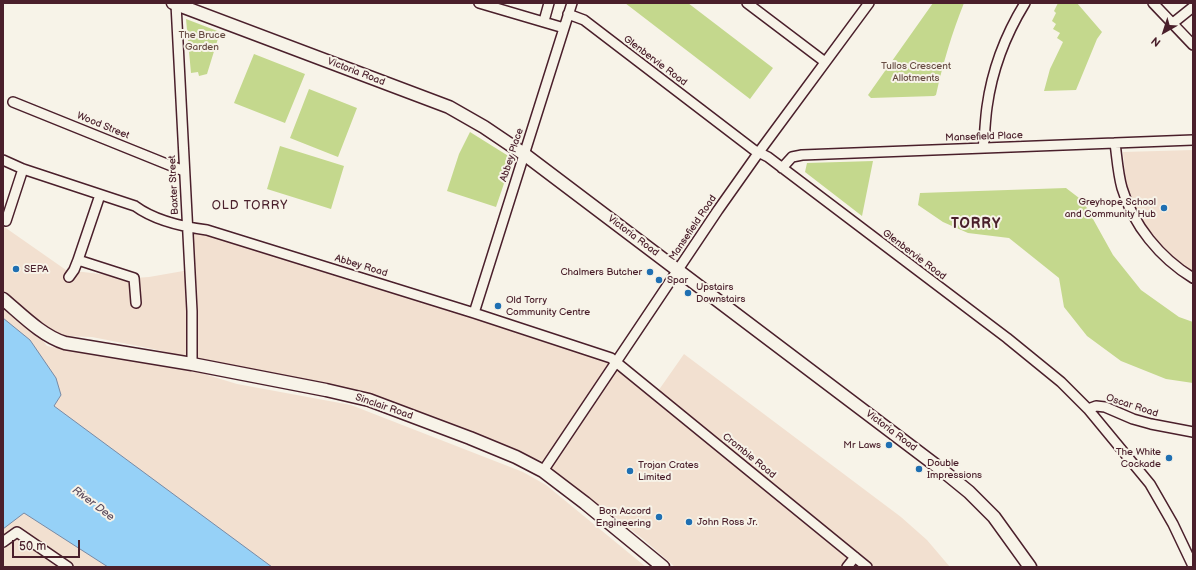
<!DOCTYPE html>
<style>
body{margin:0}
#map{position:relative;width:1196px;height:570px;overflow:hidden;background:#f7f3e8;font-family:"Balsamiq Sans",sans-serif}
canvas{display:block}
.frame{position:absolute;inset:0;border:4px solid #4a1f2b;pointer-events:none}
.north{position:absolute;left:1144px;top:12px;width:40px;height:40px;-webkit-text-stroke:3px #f7f3e8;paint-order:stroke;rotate:219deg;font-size:11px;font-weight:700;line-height:16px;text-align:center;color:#4a1f2b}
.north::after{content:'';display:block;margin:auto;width:14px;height:18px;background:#4a1f2b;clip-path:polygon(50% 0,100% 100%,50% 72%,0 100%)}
.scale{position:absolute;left:12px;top:540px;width:68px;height:18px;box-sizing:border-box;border:2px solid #4a1f2b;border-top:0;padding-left:5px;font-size:12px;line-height:14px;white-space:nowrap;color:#4a1f2b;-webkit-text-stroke:3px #f7f3e8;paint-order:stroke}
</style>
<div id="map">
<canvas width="1196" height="570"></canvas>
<div class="frame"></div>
<div class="north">N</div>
<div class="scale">50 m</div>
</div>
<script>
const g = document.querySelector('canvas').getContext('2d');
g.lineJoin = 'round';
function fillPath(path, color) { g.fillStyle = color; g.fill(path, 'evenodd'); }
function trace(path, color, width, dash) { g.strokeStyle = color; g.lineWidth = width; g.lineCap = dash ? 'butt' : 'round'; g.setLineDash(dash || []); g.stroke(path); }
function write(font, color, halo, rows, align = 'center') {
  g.font = font + ' "Balsamiq Sans",sans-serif'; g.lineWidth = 4; g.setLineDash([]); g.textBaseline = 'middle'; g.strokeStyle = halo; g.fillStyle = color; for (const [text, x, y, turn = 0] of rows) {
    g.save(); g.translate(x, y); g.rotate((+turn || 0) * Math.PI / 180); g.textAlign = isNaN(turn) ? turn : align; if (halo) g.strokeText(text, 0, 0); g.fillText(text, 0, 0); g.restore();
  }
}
fillPath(new Path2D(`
 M1193,150V273L1182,265L1162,248L1148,230L1139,215L1126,184L1123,152Z
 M3,226L66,270L134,278L149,277L189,270L187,227L617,362L656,394L684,354L901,517L927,540L950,567H675L643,539L542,461L386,402L339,387L203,361L153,349L92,337L61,336L39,324L3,294Z
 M3,305L39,336L47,346L201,373L237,384L351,405L523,472L546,485L646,567H3Z`), '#f2e0d0');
fillPath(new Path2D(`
 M625,3H688L773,68L750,99Z
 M933,3H964C952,33 943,63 936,95L934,96L871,98L868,95Z
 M1058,3H1077L1102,32L1097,39L1076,90L1044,91L1050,69L1063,42L1057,38L1060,33L1053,29L1056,24L1052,21L1056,13L1054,11Z
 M186,19L220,32L207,74L199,76L198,72L191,73Z
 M254,54L305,74L285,123L234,103Z
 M309,89L357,108L338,157L290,138Z
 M470,132L510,157L511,163L496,207L447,191L459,154Z
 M280,146L344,166L331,209L267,189Z
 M873,161L862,216L805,172L807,163Z
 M1066,188L1083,201L1113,255L1141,290L1179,317L1193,322V383L1166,379L1121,361L1087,336L1064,307L1059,278L1009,238L968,233L943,222L918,205L920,193Z`), '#c4d88d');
const water = new Path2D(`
 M3,318L30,340L56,378L61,395L54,406L272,567H108L24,513L3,529Z`);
fillPath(water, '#96d1f7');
trace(water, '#788aa5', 1);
const minor = new Path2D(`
 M479,3L564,28
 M747,3L825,62
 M1153,3L1193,45
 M176,4L192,311V364
 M568,14L584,20L754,150L768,157L1007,338L1061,382L1088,409L1150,484L1173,524L1193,566
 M544,21L549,3
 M1173,23L1193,7
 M13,102L184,171
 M1115,143C1117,158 1118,174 1122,188C1133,225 1160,258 1193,278
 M983,148C985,134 985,121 987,107C992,70 1006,34 1025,3
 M3,160L23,169L135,206C154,220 184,227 207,230L474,313L611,358L867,567
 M782,168L792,157L802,155L1193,140
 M100,195L78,260L134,278L136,303
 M6,221L23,169
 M69,277L74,270L78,260
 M474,313L572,3
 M1088,409L1096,406L1105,407L1133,419L1151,424L1193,432
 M543,471L718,210L759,152L869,3
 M3,542L17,532L68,567
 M847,567L855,557`);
const tertiary = new Path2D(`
 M173,3L449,107L484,127L524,154L942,470L969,492L994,517L1030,567
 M3,299C21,314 42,336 65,343L192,364L326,390L369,400L470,438L516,457L543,471L585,503L663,567`);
trace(minor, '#4a1f2b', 12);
trace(tertiary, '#4a1f2b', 15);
trace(minor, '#f7f3e8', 9);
trace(tertiary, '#f7f3e8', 12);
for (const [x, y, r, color] of [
 [1164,208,4,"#1f6fb2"],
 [16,269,4,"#1f6fb2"],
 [650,272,4,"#1f6fb2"],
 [659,280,4,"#1f6fb2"],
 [688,293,4,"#1f6fb2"],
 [498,306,4,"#1f6fb2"],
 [889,445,4,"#1f6fb2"],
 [1169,458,4,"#1f6fb2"],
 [919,469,4,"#1f6fb2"],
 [630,471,4,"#1f6fb2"],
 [659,517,4,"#1f6fb2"],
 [689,522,4,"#1f6fb2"]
]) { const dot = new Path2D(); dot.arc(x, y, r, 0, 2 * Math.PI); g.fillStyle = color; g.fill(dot); trace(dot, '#f7f3e8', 1.5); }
write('10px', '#684d44', '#f7f3e8', [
 ["The Bruce",202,35],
 ["Garden",202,47],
 ["Tullos Crescent",916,66],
 ["Allotments",916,78]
]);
write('10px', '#4a1f2b', '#f7f3e8', [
 ["Glenbervie Road",655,61,37],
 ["Victoria Road",356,72,21],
 ["Wood Street",103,126,22],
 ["Mansefield Place",984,137,-2],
 ["Abbey Place",512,155,-72],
 ["Baxter Street",174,185,-93],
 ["Mansefield Road",693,228,-56],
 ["Victoria Road",633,236,37],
 ["Glenbervie Road",914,255,37],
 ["Abbey Road",361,266,17],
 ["Oscar Road",1132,406,18],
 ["Sinclair Road",384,407,19],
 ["Victoria Road",891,431,37],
 ["Crombie Road",749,456,39]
]);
write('10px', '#4a1f2b', '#f7f3e8', [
 ["Greyhope School",1156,202,"right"],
 ["and Community Hub",1156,214,"right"],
 ["SEPA",24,269],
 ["Chalmers Butcher",642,272,"right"],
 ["Spar",667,280],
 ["Upstairs",696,287],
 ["Downstairs",696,299],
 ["Old Torry",506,300],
 ["Community Centre",506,312],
 ["Mr Laws",881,445,"right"],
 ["The White",1161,452,"right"],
 ["Cockade",1161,464,"right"],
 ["Double",927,463],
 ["Impressions",927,475],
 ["Trojan Crates",638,465],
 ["Limited",638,477],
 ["Bon Accord",651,511,"right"],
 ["Engineering",651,523,"right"],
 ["John Ross Jr.",697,522]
], 'left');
write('italic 11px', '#5d4c5e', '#f7f3e8', [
 ["River Dee",93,504,37]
]);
g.letterSpacing = '1px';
write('12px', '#4a1f2b', '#f7f3e8', [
 ["OLD TORRY",250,206]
]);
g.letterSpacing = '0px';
g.letterSpacing = '1px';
write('bold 14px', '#4a1f2b', '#f7f3e8', [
 ["TORRY",976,224]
]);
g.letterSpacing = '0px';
</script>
